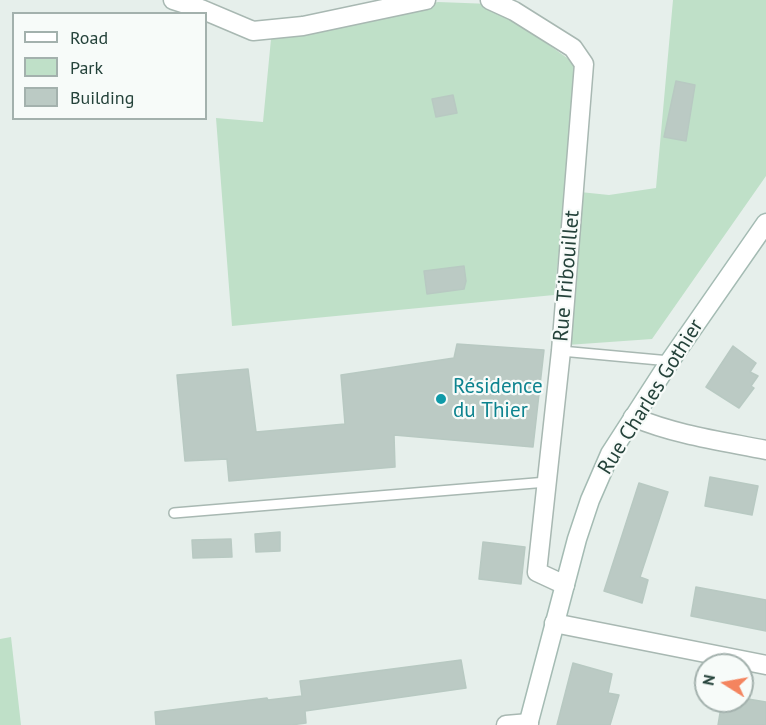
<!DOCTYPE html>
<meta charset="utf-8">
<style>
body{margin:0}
#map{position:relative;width:766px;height:725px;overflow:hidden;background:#e6efeb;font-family:"PT Sans",sans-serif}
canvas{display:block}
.legend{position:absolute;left:12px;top:12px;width:195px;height:108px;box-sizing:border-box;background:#f7fbf9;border:2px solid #a3b1ad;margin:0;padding:8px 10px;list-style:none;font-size:18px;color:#24423a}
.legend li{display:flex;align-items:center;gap:12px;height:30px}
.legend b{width:30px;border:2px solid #a3b1ad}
.north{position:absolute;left:694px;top:653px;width:60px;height:60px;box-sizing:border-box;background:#f7fbf9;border:2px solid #a3b1ad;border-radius:50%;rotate:281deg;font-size:16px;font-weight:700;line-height:24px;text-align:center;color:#24423a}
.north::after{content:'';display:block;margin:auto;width:21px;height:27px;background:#f4845f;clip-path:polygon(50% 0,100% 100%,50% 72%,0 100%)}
</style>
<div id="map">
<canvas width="766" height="725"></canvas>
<ul class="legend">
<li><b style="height:8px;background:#fff"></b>Road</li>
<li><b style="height:16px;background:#bfe0c8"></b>Park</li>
<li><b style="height:16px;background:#bbcac4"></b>Building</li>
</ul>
<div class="north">N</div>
</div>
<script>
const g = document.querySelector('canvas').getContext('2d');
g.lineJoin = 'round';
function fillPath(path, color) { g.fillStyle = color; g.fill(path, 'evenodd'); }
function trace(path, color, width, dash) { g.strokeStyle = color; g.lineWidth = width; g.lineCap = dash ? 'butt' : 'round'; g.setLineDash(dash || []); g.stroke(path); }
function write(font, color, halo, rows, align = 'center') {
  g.font = font + ' "PT Sans",sans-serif'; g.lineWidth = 4.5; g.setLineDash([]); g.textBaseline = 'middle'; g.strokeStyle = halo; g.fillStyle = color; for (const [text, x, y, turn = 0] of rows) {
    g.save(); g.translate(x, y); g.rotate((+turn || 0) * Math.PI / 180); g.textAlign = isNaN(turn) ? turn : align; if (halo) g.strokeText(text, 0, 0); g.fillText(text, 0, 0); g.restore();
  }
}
fillPath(new Path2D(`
 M673,0H766V176L652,339L567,345L580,192L609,195L656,188Z
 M438,2L491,4L580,67L554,295L232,326L216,118L263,122L271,39Z
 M11,637L21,725H0V639Z`), '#bfe0c8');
const building = new Path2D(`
 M676,81L695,85L686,141L664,137Z
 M453,95L457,113L436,117L432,99Z
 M464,266L466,281L464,289L427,294L424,271Z
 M457,344L544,350L533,447L394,435L395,467L229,481L227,459L185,461L177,375L248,369L256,432L345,424L341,375L454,358Z
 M733,346L756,363L750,372L758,376L751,386L754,388L739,408L706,387Z
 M710,477L758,486L752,515L705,506Z
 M639,483L668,492L640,577L648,580L642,603L604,591Z
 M280,532V551L256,552L255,534Z
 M231,539L232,557L193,558L192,540Z
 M483,542L525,547L521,584L479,579Z
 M696,587L766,600V631L691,616Z
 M461,660L466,688L305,711L306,723L291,725H156L155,712L267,698L268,700L302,696L300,681Z
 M573,663L612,674L608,693L619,695L610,725H557Z
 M742,698L766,702V725H718L722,701H742Z`);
fillPath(building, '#bbcac4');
trace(building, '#b8c9c2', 1.5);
const lane = new Path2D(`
 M561,351L670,361
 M174,513L547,482`);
const street = new Path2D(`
 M173,0L201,9L253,31L303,26L426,0
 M490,0L514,11L573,48L584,64L561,351L537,572L565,585
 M633,417C676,435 721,441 766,450
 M554,623L766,665
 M506,725L529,723`);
const secondary = new Path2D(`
 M528,725L577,539L590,500L610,454L670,361L766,223`);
trace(lane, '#a8b8b2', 12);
trace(street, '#a8b8b2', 21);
trace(secondary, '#a4bbb3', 21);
trace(lane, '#fff', 9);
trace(street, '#fff', 18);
trace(secondary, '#fff', 18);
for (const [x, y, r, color] of [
 [441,399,6,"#0f9aa8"]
]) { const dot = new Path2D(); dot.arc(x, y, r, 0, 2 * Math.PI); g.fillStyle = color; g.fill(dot); trace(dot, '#f7fbf9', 2); }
write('21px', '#24423a', '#f7fbf9', [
 ["Rue Tribouillet",567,276,-85],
 ["Rue Charles Gothier",651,397,-58]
]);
write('21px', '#0d838f', '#f7fbf9', [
 ["Résidence",453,387],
 ["du Thier",453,411]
], 'left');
</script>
